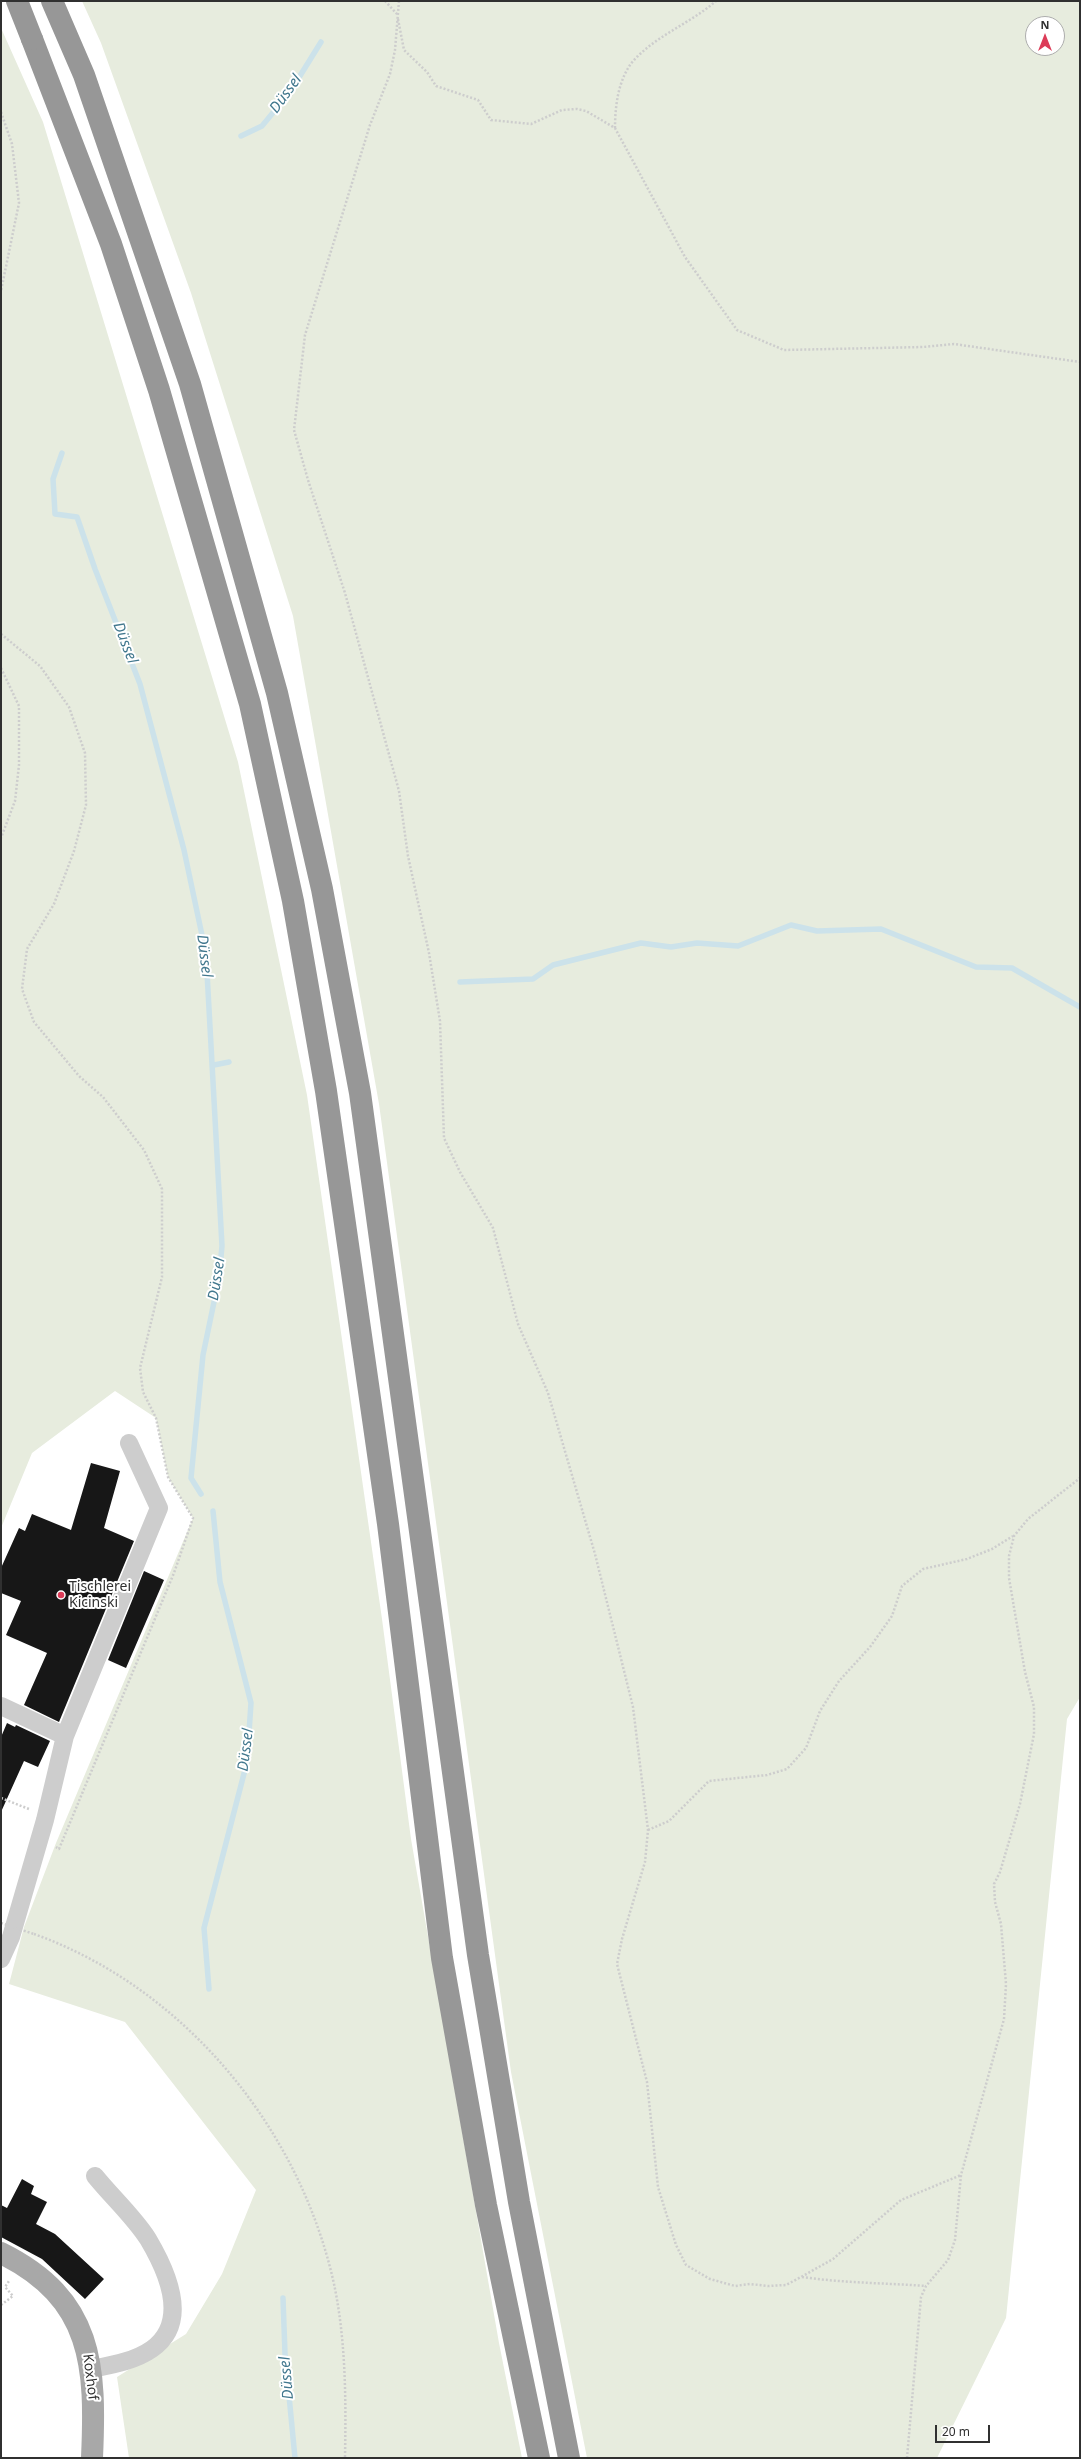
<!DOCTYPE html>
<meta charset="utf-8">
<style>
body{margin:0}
#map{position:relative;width:1081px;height:2459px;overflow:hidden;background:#fff;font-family:"Noto Sans",sans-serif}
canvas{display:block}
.frame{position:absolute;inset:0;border:2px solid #303030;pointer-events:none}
.north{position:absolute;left:1025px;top:16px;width:40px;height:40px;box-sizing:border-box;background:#fff;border:1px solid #acacac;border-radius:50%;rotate:0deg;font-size:11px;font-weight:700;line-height:16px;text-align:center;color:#303030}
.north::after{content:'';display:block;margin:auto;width:14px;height:18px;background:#dc3c58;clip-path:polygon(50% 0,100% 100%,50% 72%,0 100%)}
.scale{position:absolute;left:935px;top:2425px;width:55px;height:18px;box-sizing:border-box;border:2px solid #303030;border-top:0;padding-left:5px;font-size:12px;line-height:14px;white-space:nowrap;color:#303030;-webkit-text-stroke:3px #fff;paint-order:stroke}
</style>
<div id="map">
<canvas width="1081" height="2459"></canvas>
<div class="frame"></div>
<div class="north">N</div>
<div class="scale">20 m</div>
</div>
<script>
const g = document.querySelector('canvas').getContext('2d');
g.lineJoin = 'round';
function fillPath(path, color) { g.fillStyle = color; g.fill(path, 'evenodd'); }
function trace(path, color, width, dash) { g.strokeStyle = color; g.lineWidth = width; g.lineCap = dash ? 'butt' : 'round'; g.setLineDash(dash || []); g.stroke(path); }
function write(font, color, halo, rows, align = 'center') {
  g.font = font + ' "Noto Sans",sans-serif'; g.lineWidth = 4; g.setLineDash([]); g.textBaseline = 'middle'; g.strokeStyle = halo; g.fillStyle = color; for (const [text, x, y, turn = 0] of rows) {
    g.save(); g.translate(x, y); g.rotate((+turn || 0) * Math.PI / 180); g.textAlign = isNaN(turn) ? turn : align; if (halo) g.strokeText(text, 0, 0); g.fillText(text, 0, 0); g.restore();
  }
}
fillPath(new Path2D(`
 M82,1H1080V1697L1067,1719L1006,2318L937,2458H587L511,2072L379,1104L293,616L191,293L101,43ZM1033,24H1057V48H1033Z
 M1,28L43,122L238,762L307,1095L382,1619L411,1839L499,2343L522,2458H129L117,2377L186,2334L222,2274L256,2190L125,2022L9,1984L24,1927L56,1843L193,1518L168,1477L156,1418L115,1391L32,1453L1,1528Z`), '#e7ecde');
trace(new Path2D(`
 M241,136L262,126L290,92L321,42
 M62,453L53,479L55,514L77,517L95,569L140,684L184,850L206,954L222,1246L219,1278L203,1355L191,1478L201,1494
 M460,982L533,979L553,965L641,943L671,947L697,943L738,946L791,925L817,931L881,929L976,967L1012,968L1080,1007
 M214,1065L229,1062
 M209,1989L204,1928L247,1762L251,1703L220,1582L213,1511
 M283,2298L285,2354L295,2458`), '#cce2ea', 5.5);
fillPath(new Path2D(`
 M91,1463L120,1471L104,1528L134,1541L59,1722L24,1705L47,1653L6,1635L21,1601L1,1593V1568L19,1528L25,1531L32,1514L71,1530Z
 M144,1571L164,1580L126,1668L108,1660Z
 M7,1723L15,1727L16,1725L50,1741L38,1767L24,1761L1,1812V1737Z
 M22,2179L34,2186L31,2194L47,2202L36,2224L55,2234L104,2279L85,2299L42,2259L1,2237V2205L7,2208Z`), '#171717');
trace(new Path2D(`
 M385,1L397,14
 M399,1L395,50L390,74L370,125L305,335L294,430L308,480L345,593L399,791L408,856L429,953L440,1021L444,1138L460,1172L493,1228L518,1324L548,1393L595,1554L633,1707L648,1830L645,1862L622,1939L617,1964L647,2082L658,2187L676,2245L686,2265L710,2279L735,2286L750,2284L768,2286L786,2285L801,2277L833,2259L901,2200L961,2175
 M398,19L404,50L427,72L436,86L478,100L491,120L531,124L562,110L577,109L586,111L615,128L685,257L737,330L784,350L923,347L954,344L1080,362
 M1,112L12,144L19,203L1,291
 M615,128C615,104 619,73 638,56C660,34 692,22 716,1
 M1,634L40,666L69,707L85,753L86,805L74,851L54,904L27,949L22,989L34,1022L79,1076L103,1097L144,1150L162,1189V1277L140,1368L143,1392L156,1418L168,1477L193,1518L174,1573L59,1849L56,1847
 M1,668L19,706V765L15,801L1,838
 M1,1798L29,1809
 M648,1830L669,1821L709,1781L767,1775L787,1769L806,1748L820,1711L839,1681L870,1647L892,1616L902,1586L923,1569L967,1559L992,1549L1013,1536
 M34,1934C185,1988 300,2129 334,2284C346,2341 346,2400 345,2458
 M802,2277C843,2283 885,2283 926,2286
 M1,2305L13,2296L5,2287L9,2281
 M907,2458L921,2297L926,2286L948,2260L955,2240L961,2175L1004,2019L1006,1984L1001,1924L995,1902L994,1884L1000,1872L1020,1804L1034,1734V1707L1025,1672L1009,1578V1556L1014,1536L1028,1519L1080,1478`), '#cdcdcd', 2.5, [2, 2]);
trace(new Path2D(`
 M1,1706L65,1736
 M1,1959L11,1937L45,1820L65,1736L159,1508L129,1443
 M92,2369C112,2365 135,2361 152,2349C190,2322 167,2271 148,2239C134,2217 112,2197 95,2176`), '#cdcdcd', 18);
trace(new Path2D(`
 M1,2253C94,2299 96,2367 92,2458`), '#a8a8a8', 22);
trace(new Path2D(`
 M52,1L84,75L190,384L277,693L322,889L360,1093L478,1955L519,2202L569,2458
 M32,39L111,244L159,390L250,704L293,901L326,1091L388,1524L442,1958L486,2205L539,2458`), '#979797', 22);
trace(new Path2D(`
 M1,1923L34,1934`), '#cdcdcd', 2.5, [2, 2]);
trace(new Path2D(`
 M17,1L32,39`), '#979797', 22);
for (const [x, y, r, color] of [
 [61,1595,4,"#dc3c58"]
]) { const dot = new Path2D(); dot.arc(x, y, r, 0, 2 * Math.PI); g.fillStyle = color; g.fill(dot); trace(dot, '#fff', 1.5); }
write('14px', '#303030', '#fff', [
 ["Tischlerei",69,1587],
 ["Kicinski",69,1603]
], 'left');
write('14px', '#303030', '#fff', [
 ["Koxhof",90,2377,83]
]);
write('italic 15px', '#42788e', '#fff', [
 ["Düssel",286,94,-54],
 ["Düssel",125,643,69],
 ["Düssel",204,956,83],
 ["Düssel",217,1279,-81],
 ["Düssel",246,1750,-83],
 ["Düssel",287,2378,-95]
]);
</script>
